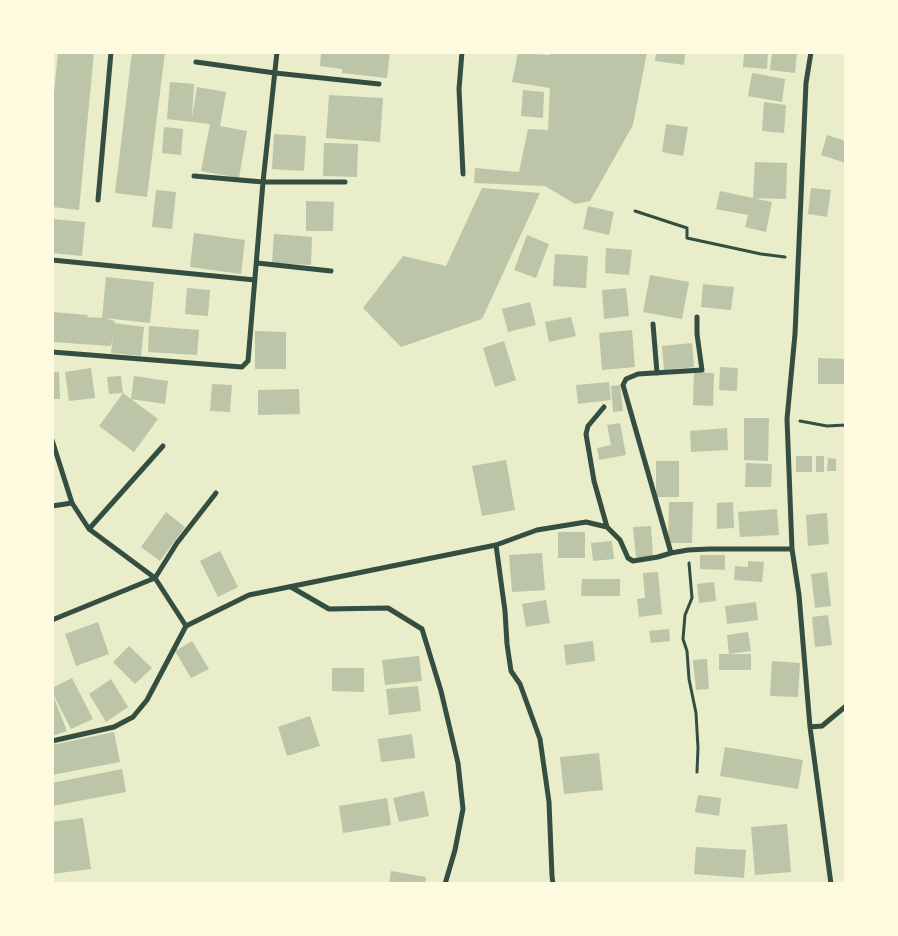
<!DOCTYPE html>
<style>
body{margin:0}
#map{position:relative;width:898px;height:936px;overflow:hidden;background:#e9edc9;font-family:Figtree,sans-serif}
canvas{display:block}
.frame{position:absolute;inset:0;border:54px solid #fefae0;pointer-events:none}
</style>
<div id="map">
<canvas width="898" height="936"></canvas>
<div class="frame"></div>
</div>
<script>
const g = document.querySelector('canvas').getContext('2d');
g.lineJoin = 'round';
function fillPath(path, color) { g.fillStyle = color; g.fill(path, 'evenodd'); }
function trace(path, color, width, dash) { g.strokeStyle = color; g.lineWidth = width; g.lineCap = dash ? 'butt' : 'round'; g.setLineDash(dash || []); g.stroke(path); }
fillPath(new Path2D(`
 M58,52H94L79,210L52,207V114Z
 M132,52H165L147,197L115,193Z
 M321,52H390L387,78L342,73V69L320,66Z
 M550,52H647L633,125L590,201L575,204L545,186L474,183L475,168L519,172L528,129L548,130L550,88L512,82L518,53L550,55Z
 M656,52H685L684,65L655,61Z
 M744,52H768L767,69L743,67Z
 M772,52H797L795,73L770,70Z
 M752,73L785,79L782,102L748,96Z
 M170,82L194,84L192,118L197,87L226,92L220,126L247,131L239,178L201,171L210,124L167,119Z
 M523,90L544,92L543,118L521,116Z
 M329,95L383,98L380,142L326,138Z
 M764,102L786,105L784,133L762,131Z
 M666,124L688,127L683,156L662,152Z
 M164,127L183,129L181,155L162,153Z
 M274,134L306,136L304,171L272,169Z
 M827,135L846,141V163L821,155Z
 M324,143L358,144L357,177L323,176Z
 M755,162L787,163L786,199L753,198Z
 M482,188L540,193L482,319L401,347L363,308L403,256L446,266Z
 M811,188L831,190L827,217L808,214Z
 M156,190L176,192L172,229L152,227Z
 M720,191L772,202L766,232L745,227L748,215L716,209Z
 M306,201L334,202L333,231H306Z
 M588,206L614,212L609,235L583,229Z
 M52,219L85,222L82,256L52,253Z
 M194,233L245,240L241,274L190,267Z
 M274,234L312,237L311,265L272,263Z
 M527,235L549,244L536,278L514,270Z
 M606,248L632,250L629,275L605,273Z
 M555,254L588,256L586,288L553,286Z
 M650,275L689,282L682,319L643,312Z
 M106,277L154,282L150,323L105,318L115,321L114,323L144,327L141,356L111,353L113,336L111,346L52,342V312L88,315L87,317L102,318Z
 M703,284L734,287L731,310L701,307Z
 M187,288L210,290L208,316L185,314Z
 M626,288L629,316L604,319L602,290Z
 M530,302L536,325L508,332L502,309Z
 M571,317L576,336L549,342L545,322Z
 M149,326L199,330L197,355L148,352Z
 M632,330L635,367L602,370L599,333Z
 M255,331L286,332V369H255Z
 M504,341L516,380L495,387L483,348Z
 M692,343L694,367L664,370L662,346Z
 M818,358L846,359V384H818Z
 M720,367L738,368L737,391L719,390Z
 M91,368L95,398L69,401L65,372Z
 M52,372H59L60,399H52Z
 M694,372L714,373L713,406L693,405Z
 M121,376L123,393L109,394L107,377Z
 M134,376L168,381L165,404L131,399Z
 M609,382L611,400L578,404L576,385Z
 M212,384L232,385L230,412L210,411Z
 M620,385L623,411L613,412L611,386Z
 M299,389L300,414L258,415V390Z
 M123,393L158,419L134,452L99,426Z
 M744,418H769L768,461L744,460Z
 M620,423L626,455L599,460L597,448L611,445L607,425Z
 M727,428L728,450L691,452L690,431Z
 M796,456H812V472H796Z
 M816,456H824V472H816Z
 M828,458L836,459V471H827Z
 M506,460L515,510L482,516L472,466Z
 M656,461H679V497H656Z
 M746,463L772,464L771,487H745Z
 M669,502H693L692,543H668Z
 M733,502L734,528L717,529V503Z
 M777,509L779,535L740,537L738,512Z
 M166,512L185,527L160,561L141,547Z
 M827,513L829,544L808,546L806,515Z
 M651,526L653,557L636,558L633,527Z
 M558,532H585V558H558Z
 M612,541L614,559L593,561L591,543Z
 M220,551L238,587L218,597L200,561Z
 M542,553L545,590L512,592L509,555Z
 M700,555H725V570L700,569Z
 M748,561L764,562L762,582L734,580L735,566L748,567Z
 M658,572L662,614L639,617L637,599L645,598L643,573Z
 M827,572L831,606L815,608L811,574Z
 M582,579H620V596H581Z
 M714,582L716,601L699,603L697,584Z
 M546,600L550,623L526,627L522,604Z
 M756,602L758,620L727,624L725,606Z
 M828,615L832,645L815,647L812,617Z
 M98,622L109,654L76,666L65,634Z
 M669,629L670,641L651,643L649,631Z
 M748,632L751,651L729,654H751V670H719V654H729L727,635Z
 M192,641L209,669L191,678L175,651Z
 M593,641L595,661L566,665L564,645Z
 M129,646L152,668L135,684L113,662Z
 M419,656L422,681L385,685L382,660Z
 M707,659L709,689L696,690L693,660Z
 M772,661L800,663L798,697L770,696Z
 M332,668H364V692L332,691Z
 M72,678L93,719L71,729L52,692V688Z
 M111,679L128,707L106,722L89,694Z
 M418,686L421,711L389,715L386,689Z
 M52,693L67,731L52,736Z
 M310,716L320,746L287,756L278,727Z
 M114,732L120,762L52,775V745Z
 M412,734L415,758L381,762L378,739Z
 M725,747L803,760L798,789L720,776Z
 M599,753L603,790L564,794L560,757Z
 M122,769L126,792L52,806V783Z
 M424,791L429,816L399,822L393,798Z
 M698,795L721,798L719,816L695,812Z
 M387,798L391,825L343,833L339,806Z
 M83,818L91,869L52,874V822Z
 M787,824L791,872L755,875L751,827Z
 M696,847L746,850L744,878L694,874Z
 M391,871L426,877L425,884H389Z`), '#bcc5a7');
trace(new Path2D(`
 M635,211L687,228V238L761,254L785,257
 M800,421L827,426L846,425
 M689,563L692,598L685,615L683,639L687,651L689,679L696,713L698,748L697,772`), '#344e41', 3);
trace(new Path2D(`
 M462,52L459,89L463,174
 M811,52L806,83L795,334L787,419L792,549L799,595L810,727L831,884
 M196,62L275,73L379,84
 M194,176L263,182H345
 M98,200L111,52
 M52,260L255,280
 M257,263L331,271
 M653,324L657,373
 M52,352L242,367L248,361L263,182L277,52
 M604,407L588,426L586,434L594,481L607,527
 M52,440L72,503L89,529L155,578L186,626
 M52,506L72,503
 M89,529L163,446
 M496,545L505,611L507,644L511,671L520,684L540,739L549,802L552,876L553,884
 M671,553L623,385L626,379L638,374L702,370L697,334V317
 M291,587L329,609L388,608L422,629L441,691L458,763L463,809L455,850L445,884
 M52,620L155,578L177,543L216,493
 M810,727L822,726L846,706
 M52,741L114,727L133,717L147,700L186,626L249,595L496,545L537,530L586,522L607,527L620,540L628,558L633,561L658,557L671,553L688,550L709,549H792`), '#344e41', 5);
</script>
